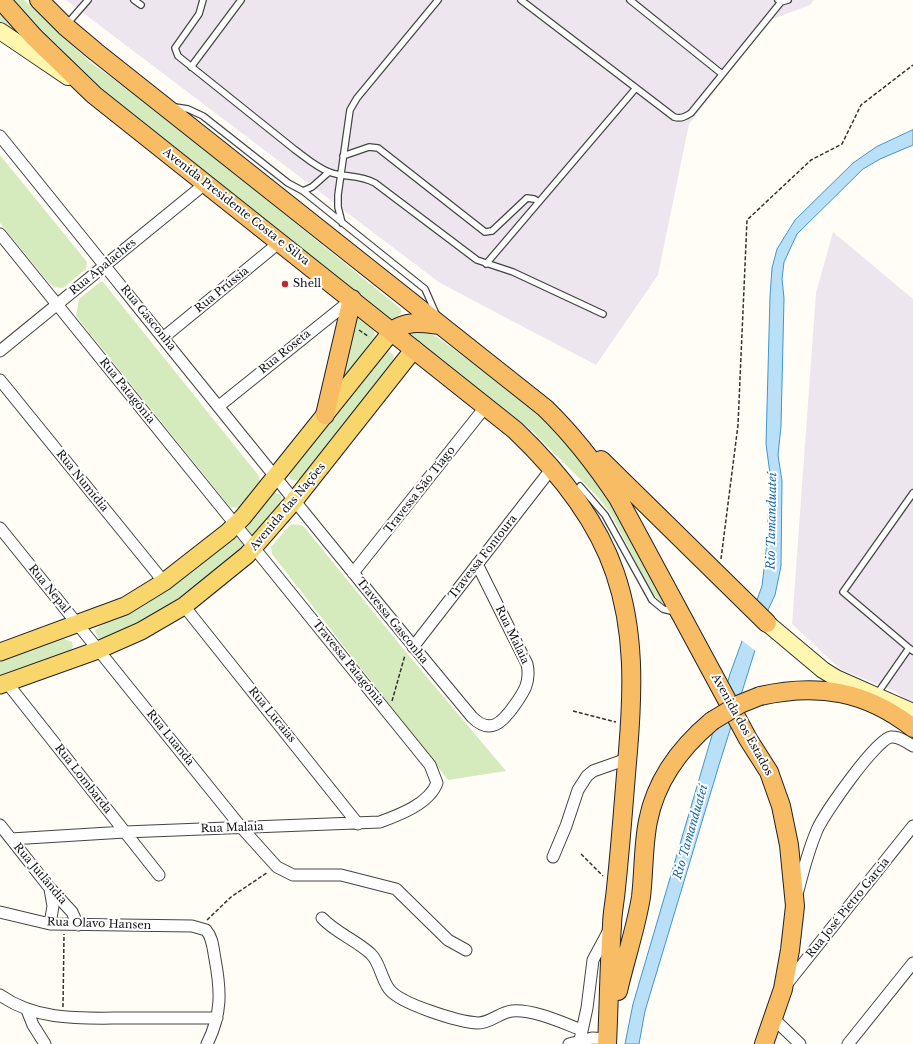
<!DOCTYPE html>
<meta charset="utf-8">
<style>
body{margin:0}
canvas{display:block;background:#fffdf5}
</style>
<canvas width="913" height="1044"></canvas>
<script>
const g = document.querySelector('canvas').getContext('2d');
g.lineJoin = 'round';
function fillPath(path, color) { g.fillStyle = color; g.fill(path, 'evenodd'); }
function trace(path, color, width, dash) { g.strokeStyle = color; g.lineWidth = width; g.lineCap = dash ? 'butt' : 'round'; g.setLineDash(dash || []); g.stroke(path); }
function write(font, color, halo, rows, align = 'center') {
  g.font = font + ' "Libre Baskerville",serif'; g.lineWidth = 4; g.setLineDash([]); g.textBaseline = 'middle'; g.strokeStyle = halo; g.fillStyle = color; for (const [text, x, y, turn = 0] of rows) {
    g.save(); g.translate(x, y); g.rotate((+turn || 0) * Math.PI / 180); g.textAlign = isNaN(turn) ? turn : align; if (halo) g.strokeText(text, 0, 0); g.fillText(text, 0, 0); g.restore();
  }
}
fillPath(new Path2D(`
 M66,0H814L810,5L770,20L689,124L658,275L596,365L440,283Z
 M833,232L913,299V706L896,692L840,669L792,624L816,293Z`), '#eee6ef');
fillPath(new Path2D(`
 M10,0H24L90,62L155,109L401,309V313L392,321L90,80Z
 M0,13L15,29V32L0,23Z
 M0,155L87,262L86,269L63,288L54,287L49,283L0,223Z
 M100,282H103L259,476L260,482L240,508L230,507L76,316L79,299Z
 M357,315L373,329L375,336L345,376L342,377Z
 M408,332H426L437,337L529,404L563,435L613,503L666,604L661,602L652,593L611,514L597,496L530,429L407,336Z
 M386,351L390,352L394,356L392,364L300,479L295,481L290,479L289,473Z
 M273,492L281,495L282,502L254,535L249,534L246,529L247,524Z
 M291,524L301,525L305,528L405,651L506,771L448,780L272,554L271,547Z
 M238,537L243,542L242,548L168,606L137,624L104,639L98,638L95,631C99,623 127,614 136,610C171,591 202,563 233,538Z
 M64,639L72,642L73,646L71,651L0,677V662Z`), '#d5ebbd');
const water = new Path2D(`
 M913,130V145L880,159L863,169L797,234L784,262L782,279L784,298L781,426L778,455L782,481L781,566L775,595L767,612L719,765L645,1011L639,1044H625L633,1004L730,674L762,586L767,543L770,474L766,444L770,296L772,268L777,249L795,220L853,163L876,147Z`);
fillPath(water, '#b9e0f7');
trace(water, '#3f96cf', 1);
fillPath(new Path2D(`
 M753,602L768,616L757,652L740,639Z`), '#fffdf5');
const service = new Path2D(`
 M134,0L141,5
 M203,0L199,14L175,48L178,56L294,149C305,157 316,167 329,172C345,178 358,174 375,183L477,260L513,272L603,314
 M521,0L674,117C681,119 685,117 691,113L781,2L778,0
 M630,0L722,74
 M781,2L788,0
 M67,24L88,0
 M191,67L241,0
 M175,107L188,109L203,116L288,183L303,191L425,289L436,314
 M343,156L369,147L378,148L485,232L492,231L527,198L534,199L539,202
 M303,191L312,187L329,172
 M342,223L338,207V195L350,110L357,98L438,0
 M486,264L636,88
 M580,486L605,515L652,600L663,609L675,612
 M909,648L843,592L913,493
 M877,694L909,648L913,651`);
const minor = new Path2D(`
 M0,136C157,330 312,525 472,717C490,735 502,723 514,706C524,692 531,682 527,664L477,564
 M0,234L430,765L437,783C429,804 399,815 380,822L125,832L11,839
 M164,337L280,242
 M0,351L206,183
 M0,380L164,582
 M219,406L351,300
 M0,528L241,827L277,867L293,875H341L396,889L448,940L466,950
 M353,573L486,406
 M184,606L358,824
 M413,647L552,468
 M7,683L159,875
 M0,825L49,887L72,912L78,925
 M553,857L566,826L578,790L587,776L593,771L627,759
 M798,891C803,871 809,849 817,830C824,814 876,739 891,737C898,736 907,742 913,746
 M0,912L50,924L192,926L206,930C213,938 213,949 215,959C221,991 222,1014 207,1044
 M322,918C336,933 356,940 371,954C380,963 381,978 389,989C400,1004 459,1022 478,1023C491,1023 500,1012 512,1011C533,1009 563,1023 582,1030
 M50,924L53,906L50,889
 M786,985L913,826
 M0,995C38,1022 84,1018 128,1018C157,1018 187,1018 217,1018
 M27,1010L33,1025L45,1044
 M773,1018L800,1044
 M580,1040L587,1008L593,960L609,930
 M569,1044L592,1038L608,1039
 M848,1044L913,963`);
const secondary = new Path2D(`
 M0,31L68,77
 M767,623L823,670L836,678L913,712`);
const primary = new Path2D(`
 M0,652L125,606L164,582L228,532L243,517L392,331
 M0,685L98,650L141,631L184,606L247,555L294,501L414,349`);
const trunk = new Path2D(`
 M1,0L34,37L94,95L515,430C557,470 596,517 615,573C635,631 633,691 628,751C624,796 621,842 616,888C615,901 612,913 612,926C609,965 609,1005 607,1044
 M39,0L65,26L96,52L545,408C574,436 596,465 618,498L748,739L769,772L781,806L789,845L795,906L790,950L783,989L764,1044
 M392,331C407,320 422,323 440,325
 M325,415L352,299
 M601,460L767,623
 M760,696C818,683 866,691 913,728
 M618,991C625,960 636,928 641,897C644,872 643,846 648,821C656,780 681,747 712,721`);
trace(service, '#444', 8);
trace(minor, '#444', 13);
trace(secondary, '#333', 18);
trace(primary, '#222', 19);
trace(trunk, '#222', 20);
trace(new Path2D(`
 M359,330L369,337
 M721,559L738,425L747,220L811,160L842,144L861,105L913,65
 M392,701L405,655
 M573,711L616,722
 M581,854L603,876
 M207,920L231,897L268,872
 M63,1007L64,934`), '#333', 1.5, [4, 2]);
trace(service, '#fff', 5.5);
trace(minor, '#fff', 11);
trace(secondary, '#fff6b0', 16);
trace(primary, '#f9d66b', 17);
trace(trunk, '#f7bc64', 18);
const trunkBridge = new Path2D(`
 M712,721L740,704L760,696`);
trace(trunkBridge, '#222', 20, []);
trace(trunkBridge, '#f7bc64', 18);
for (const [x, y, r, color] of [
 [285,284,4,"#c4262e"]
]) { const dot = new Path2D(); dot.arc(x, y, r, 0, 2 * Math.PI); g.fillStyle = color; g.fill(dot); trace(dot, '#fff', 1.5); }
write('11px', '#111', '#fff', [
 ["Avenida Presidente Costa e Silva",236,207,38],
 ["Rua Apalaches",103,267,-39],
 ["Rua Prússia",222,290,-39],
 ["Rua Gasconha",148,318,51],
 ["Rua Roseta",285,352,-39],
 ["Rua Patagônia",127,391,51],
 ["Rua Numídia",82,481,51],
 ["Travessa São Tiago",420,490,-52],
 ["Avenida das Nações",288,507,-50],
 ["Travessa Fontoura",483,557,-52],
 ["Rua Nepal",49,589,51],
 ["Travessa Gasconha",392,621,51],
 ["Rua Malaia",512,635,64],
 ["Travessa Patagônia",348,663,51],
 ["Rua Lucaias",272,715,51],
 ["Avenida dos Estados",742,725,61],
 ["Rua Luanda",170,738,51],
 ["Rua Lombarda",83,779,52],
 ["Rua Malaia",232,828,-2],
 ["Rua Jutlândia",40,874,50],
 ["Rua José Pietro Garcia",848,908,-51],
 ["Rua Olavo Hansen",99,924,2]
]);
write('11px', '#111', '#fff', [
 ["Shell",293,284]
], 'left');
write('italic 12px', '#1768a6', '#fff', [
 ["Rio Tamanduateí",772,521,-89],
 ["Rio Tamanduateí",691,832,-74]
]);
</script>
